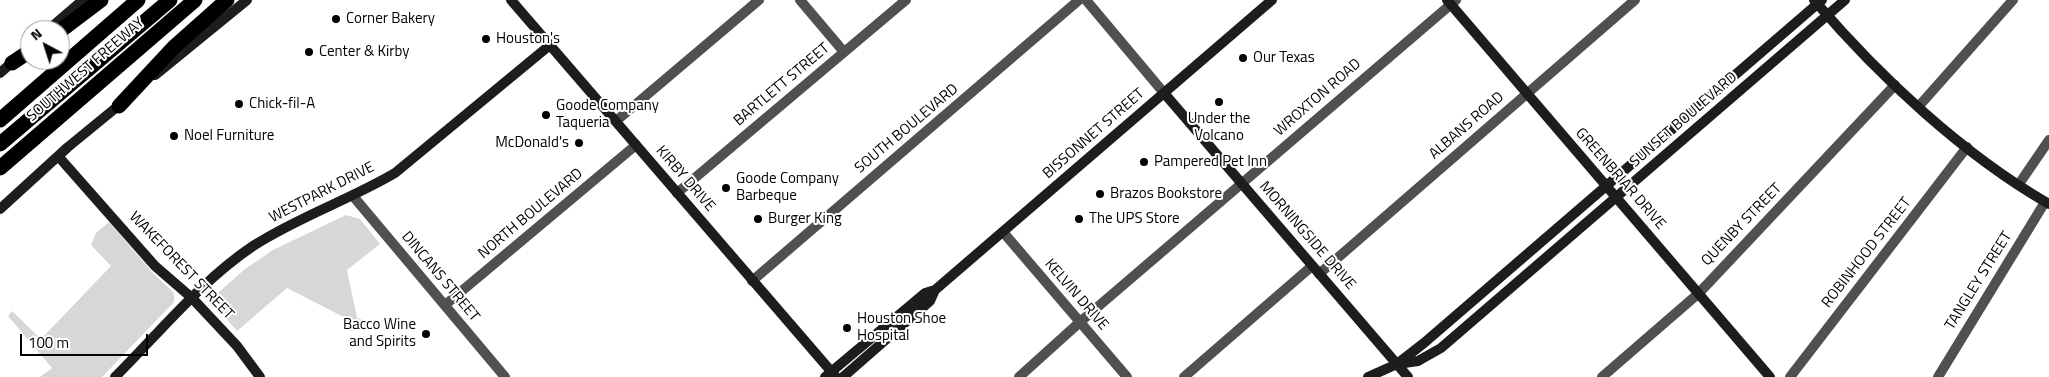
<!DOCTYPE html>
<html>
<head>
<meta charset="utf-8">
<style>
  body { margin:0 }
  #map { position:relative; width:2049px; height:377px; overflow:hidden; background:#fff; font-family:"Titillium Web",sans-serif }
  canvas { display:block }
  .north { position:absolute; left:20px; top:20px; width:50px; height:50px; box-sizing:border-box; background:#fff; border:1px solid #999; border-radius:50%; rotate:320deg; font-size:14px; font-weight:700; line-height:20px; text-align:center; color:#000 }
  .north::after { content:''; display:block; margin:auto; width:18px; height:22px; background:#000; clip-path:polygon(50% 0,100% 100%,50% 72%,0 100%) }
  .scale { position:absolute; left:20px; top:334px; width:128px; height:22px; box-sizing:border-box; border:2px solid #000; border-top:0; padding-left:6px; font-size:15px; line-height:18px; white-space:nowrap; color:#000; -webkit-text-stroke:4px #fff; paint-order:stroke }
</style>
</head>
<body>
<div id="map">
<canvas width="2049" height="377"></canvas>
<div class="north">N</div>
<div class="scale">100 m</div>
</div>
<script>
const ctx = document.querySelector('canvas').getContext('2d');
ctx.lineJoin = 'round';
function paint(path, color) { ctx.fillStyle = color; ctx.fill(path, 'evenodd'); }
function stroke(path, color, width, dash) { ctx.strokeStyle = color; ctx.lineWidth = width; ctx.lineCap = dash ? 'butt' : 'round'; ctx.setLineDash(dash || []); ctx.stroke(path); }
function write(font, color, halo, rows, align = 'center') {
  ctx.font = font + ' "Titillium Web",sans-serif'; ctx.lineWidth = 4; ctx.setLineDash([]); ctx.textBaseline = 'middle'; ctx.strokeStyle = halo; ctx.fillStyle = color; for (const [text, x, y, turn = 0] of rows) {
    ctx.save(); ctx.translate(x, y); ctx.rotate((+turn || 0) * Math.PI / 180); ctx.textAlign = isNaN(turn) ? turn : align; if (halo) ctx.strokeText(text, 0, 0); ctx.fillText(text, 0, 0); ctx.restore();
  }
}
paint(new Path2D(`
  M 346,215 L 360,219 L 380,244 L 347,270 L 357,318 L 366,321 L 365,328 L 287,288 L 237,331 L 210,300 L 245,269 L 273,250 Z
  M 109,222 L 152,272 L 174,293 L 174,302 L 102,377 L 40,377 L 52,368 L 8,316 L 12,311 L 41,339 L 111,266 L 91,245 L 96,233 Z`), '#d7d7d7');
stroke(new Path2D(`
  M 800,0 L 844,52
  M 1086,0 L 1164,93
  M 1919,106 L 2013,0
  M 616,121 L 759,0
  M 2019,184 L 2049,140
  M 677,193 L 906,0
  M 353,196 L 505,377
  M 1003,232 L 1127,377
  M 1319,274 L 1635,0
  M 752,281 L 1079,0
  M 445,305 L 636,145
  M 1019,377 L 1080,322 L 1456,0
  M 1184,377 L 1312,266
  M 1602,377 L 1699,293 L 1895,85
  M 1790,377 L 1967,147
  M 1938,377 L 2045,202`), '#505050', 10);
stroke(new Path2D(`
  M 511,0 L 836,377
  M 1447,0 L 1770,377
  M 1814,0 C 1879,76 1962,154 2049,204
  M 48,30 L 83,0
  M 0,73 L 16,59
  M 155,75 L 247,0
  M 1164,93 L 1408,377
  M 58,156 L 155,266 L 192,298 L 237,346 L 260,377
  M 0,209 L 68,147 L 123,102
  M 1397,364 L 1418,361 L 1441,348 L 1845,0
  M 115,377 C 159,333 201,281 253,246 C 298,217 349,200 395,173 L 550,45
  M 825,377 L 925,293 L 935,290
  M 843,377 L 930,301 L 935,290 L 1272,0
  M 1368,377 L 1397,364 L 1424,343 L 1822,0`), '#1d1d1d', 10);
stroke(new Path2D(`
  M 60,31 L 101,0
  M 12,63 L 30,51
  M 119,106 L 174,47 L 227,0
  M 0,120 L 138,0
  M 0,144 L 170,0
  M 0,168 L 195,0`), '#000', 15);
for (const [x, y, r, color] of [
  [336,19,5,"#000"],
  [486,39,5,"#000"],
  [309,52,5,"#000"],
  [1243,58,5,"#000"],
  [1219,102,5,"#000"],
  [239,104,5,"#000"],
  [546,115,5,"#000"],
  [174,136,5,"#000"],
  [579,143,5,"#000"],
  [1144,162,5,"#000"],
  [726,188,5,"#000"],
  [1100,194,5,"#000"],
  [758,219,5,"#000"],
  [1079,219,5,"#000"],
  [847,328,5,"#000"],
  [426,334,5,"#000"]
]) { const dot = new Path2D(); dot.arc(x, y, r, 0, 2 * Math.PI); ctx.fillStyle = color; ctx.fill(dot); stroke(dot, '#fff', 2); }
write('15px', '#000', '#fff', [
  ["Corner Bakery",346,19],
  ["Houston's",496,39],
  ["Center & Kirby",319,52],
  ["Our Texas",1253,58],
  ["Chick-fil-A",249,104],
  ["Goode Company",556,106],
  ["Taqueria",556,123],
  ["Under the",1219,119,"center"],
  ["Volcano",1219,136,"center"],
  ["Noel Furniture",184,136],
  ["McDonald's",569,143,"right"],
  ["Pampered Pet Inn",1154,162],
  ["Goode Company",736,179],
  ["Barbeque",736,196],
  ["Brazos Bookstore",1110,194],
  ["Burger King",768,219],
  ["The UPS Store",1089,219],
  ["Houston Shoe",857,319],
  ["Hospital",857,336],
  ["Bacco Wine",416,325,"right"],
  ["and Spirits",416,342,"right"]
], 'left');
write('15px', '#000', '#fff', [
  ["SOUTHWEST FREEWAY",86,70,-41],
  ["BARTLETT STREET",782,85,-40],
  ["WROXTON ROAD",1318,98,-41],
  ["SUNSET BOULEVARD",1684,120,-41],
  ["ALBANS ROAD",1467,126,-41],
  ["SOUTH BOULEVARD",907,129,-40],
  ["BISSONNET STREET",1094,134,-41],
  ["KIRBY DRIVE",685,179,49],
  ["GREENBRIAR DRIVE",1620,179,49],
  ["WESTPARK DRIVE",322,193,-27],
  ["NORTH BOULEVARD",531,214,-40],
  ["QUENBY STREET",1742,225,-46],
  ["MORNINGSIDE DRIVE",1307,236,49],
  ["ROBINHOOD STREET",1867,253,-52],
  ["WAKEFOREST STREET",181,266,46],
  ["DINCANS STREET",440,277,50],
  ["TANGLEY STREET",1979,281,-58],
  ["KELVIN DRIVE",1076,295,49]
]);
</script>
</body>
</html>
